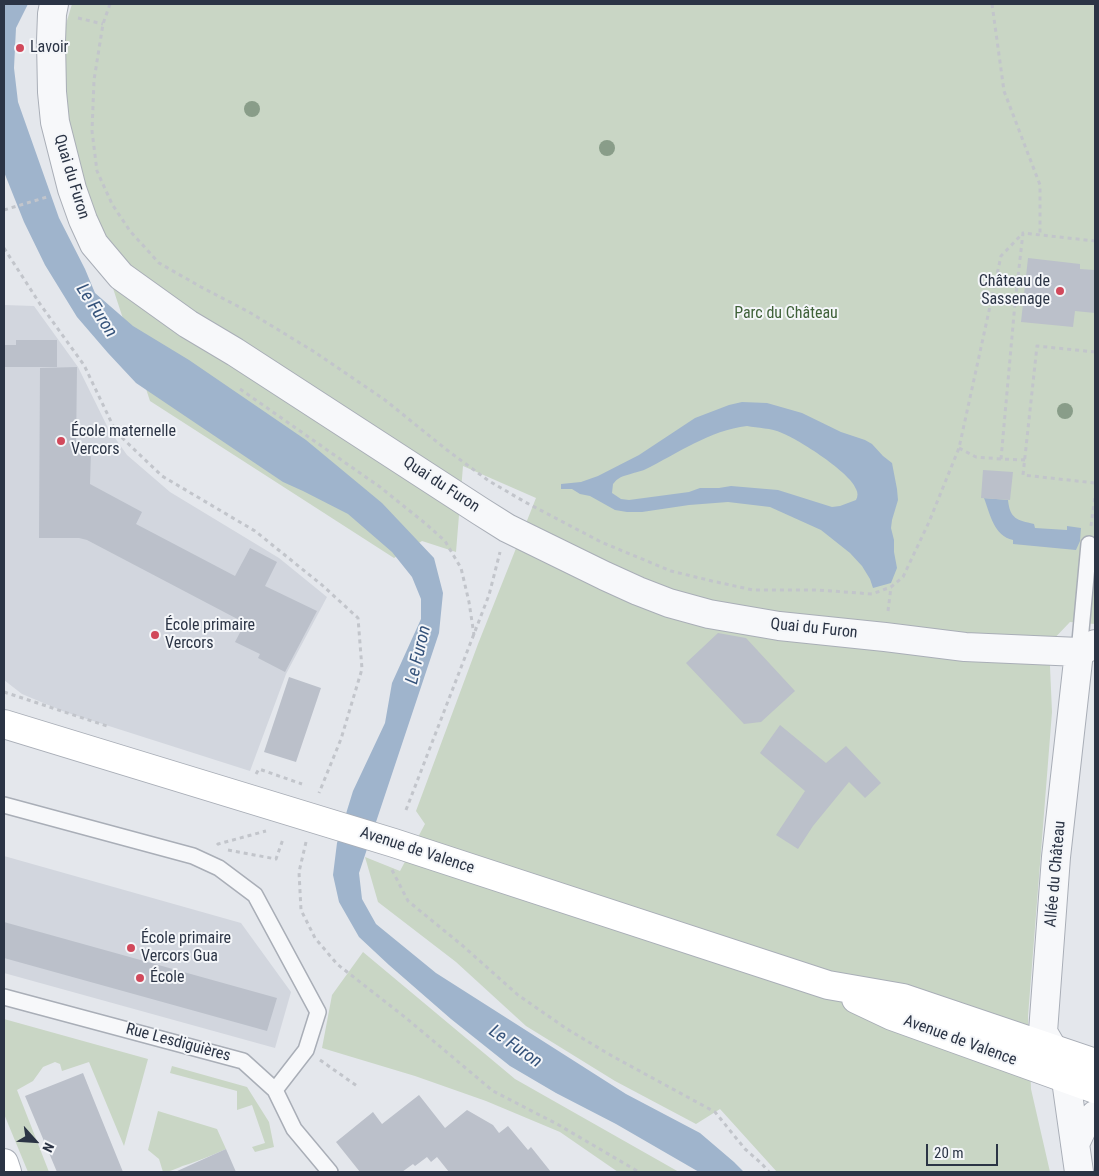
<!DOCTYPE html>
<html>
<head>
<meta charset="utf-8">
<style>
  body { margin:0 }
  #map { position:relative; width:1099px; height:1176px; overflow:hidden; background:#e4e7ec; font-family:"Roboto Condensed",sans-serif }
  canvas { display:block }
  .frame { position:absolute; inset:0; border:5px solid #2b3445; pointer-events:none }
  .north { position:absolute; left:10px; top:1116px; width:50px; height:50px; -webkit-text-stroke:4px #f4f6f9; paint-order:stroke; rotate:116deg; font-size:14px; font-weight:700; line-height:20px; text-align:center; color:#2b3445 }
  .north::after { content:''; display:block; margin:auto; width:18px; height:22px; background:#2b3445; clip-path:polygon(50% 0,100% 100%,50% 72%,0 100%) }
  .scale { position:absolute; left:926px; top:1144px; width:72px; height:22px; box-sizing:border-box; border:2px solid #2b3445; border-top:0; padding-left:6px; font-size:15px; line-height:18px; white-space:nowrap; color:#2b3445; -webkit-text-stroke:4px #f4f6f9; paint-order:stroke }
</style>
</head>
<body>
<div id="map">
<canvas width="1099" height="1176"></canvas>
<div class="frame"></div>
<div class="north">N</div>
<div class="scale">20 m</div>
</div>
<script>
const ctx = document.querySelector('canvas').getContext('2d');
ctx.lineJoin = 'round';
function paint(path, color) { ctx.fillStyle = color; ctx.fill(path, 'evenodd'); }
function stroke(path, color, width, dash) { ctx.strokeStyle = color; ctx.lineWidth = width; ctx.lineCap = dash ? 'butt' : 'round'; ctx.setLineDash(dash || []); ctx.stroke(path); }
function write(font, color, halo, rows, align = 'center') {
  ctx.font = font + ' "Roboto Condensed",sans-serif'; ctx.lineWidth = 4; ctx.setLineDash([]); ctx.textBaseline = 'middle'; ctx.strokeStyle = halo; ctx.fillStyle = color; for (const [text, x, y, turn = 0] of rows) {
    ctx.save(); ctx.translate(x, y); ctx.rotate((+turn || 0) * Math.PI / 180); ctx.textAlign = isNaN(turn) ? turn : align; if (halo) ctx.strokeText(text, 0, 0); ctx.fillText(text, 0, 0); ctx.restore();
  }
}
paint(new Path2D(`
  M 4,305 L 34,306 L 78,367 L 108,428 L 127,455 L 170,492 L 279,558 L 327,597 L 286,674 L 250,771 L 65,712 L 22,694 L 4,680 Z
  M 4,856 L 241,923 L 291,992 L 275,1048 L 4,973 Z`), '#d2d6de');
paint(new Path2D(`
  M 72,4 L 1095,4 L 1095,624 L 1070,622 L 1049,644 L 1052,712 L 1028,1016 L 1031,1089 L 1050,1172 L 777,1172 L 720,1109 L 696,1124 L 615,1081 L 526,1026 L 456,962 L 378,902 L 365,857 L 400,871 L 425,824 L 416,811 L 478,644 L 536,498 L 463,466 L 456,552 L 422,541 L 394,558 L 150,401 L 88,212 L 66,106 L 63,34 Z
  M 363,952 L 515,1079 L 679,1172 L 618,1172 L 560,1132 L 486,1101 L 415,1076 L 322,1048 L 332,995 Z
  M 4,1019 L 148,1059 L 124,1146 L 89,1062 L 62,1071 L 60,1064 L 55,1062 L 43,1067 L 33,1081 L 17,1090 L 49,1172 L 28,1172 L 4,1114 Z
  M 172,1066 L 247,1087 L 269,1122 L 274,1147 L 255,1152 L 252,1147 L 265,1143 L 252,1105 L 237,1110 L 237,1091 L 170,1073 Z
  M 158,1111 L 217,1129 L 226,1149 C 213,1155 202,1159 189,1164 C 180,1166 172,1172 163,1172 L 159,1159 L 148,1150 Z`), '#c9d6c5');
paint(new Path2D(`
  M 4,4 L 28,4 L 16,28 L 14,68 L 18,102 L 59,218 L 85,269 L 95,293 L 133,326 L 189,360 L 306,440 L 382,503 L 434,558 L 443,593 L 439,633 L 359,873 L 362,899 L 376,924 L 436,973 L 626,1094 L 700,1133 L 734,1162 L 744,1172 L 699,1172 L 616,1124 L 556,1093 L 510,1066 L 451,1019 L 389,965 L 359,937 L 339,902 L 333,875 L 337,843 L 353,791 L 385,723 L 392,683 L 421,619 L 421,599 L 412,577 L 392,552 L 348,514 L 303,491 L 283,482 L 136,383 L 108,353 L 77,317 L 45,265 L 24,222 L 4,172 Z
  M 742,402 L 767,403 L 802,413 L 841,432 L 865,440 L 872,444 L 883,456 L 892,463 L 897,489 L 898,500 L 892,520 L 891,528 L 894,540 L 894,552 L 897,568 L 891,583 L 873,588 L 870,579 L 862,566 L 850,553 L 821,530 L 770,507 L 728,502 L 689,505 L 642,512 L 627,512 L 615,510 L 590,496 L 580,494 L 572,489 L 561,489 L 561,484 L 581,482 L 598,476 L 639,455 L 695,418 L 729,405 ZM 747,426 C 758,428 771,428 782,433 C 798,439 851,473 856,489 C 858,493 858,496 856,500 L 840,506 L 832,507 L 778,490 L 731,486 L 719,488 L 700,488 L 689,492 L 629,500 L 621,499 L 612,493 L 613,484 C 614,483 616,480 618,479 C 623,475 636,473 644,470 C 677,454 710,430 747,426 Z
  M 984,498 L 1008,500 C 1010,519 1017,520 1034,524 L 1035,528 L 1067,530 L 1067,526 L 1081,528 L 1080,541 L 1076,550 L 1013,544 L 1013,540 C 994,536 990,514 984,498 Z`), '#9fb4cc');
paint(new Path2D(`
  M 1028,258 L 1080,264 L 1080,269 L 1095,270 L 1095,313 L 1075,311 L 1073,327 L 1021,322 Z
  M 16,340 L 57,340 L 57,367 L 4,367 L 4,345 L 16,345 Z
  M 77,367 L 76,451 L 91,451 L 90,484 L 142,512 L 136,524 L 235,576 L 250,548 L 277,562 L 265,586 L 317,611 L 285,672 L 258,658 L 260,654 L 235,642 L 245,623 L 87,540 L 79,538 L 39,538 L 40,368 Z
  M 983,470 L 1013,472 L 1010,500 L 981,498 Z
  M 718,633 L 746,638 L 795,691 L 761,722 L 744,724 L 686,663 Z
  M 289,677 L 321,688 L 296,762 L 264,752 Z
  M 780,725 L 826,763 L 846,746 L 881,783 L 865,798 L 849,782 L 813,826 L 798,849 L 776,835 L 805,791 L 760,753 Z
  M 4,922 L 277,998 L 267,1031 L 4,958 Z
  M 83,1073 L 93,1098 L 123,1172 L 57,1172 L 25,1096 Z
  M 419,1095 L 445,1128 L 467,1110 L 493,1125 L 499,1133 L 508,1126 L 528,1150 L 531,1147 L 551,1172 L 449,1172 L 437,1157 L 431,1162 L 427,1157 L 415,1166 L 413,1164 L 402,1172 L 360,1172 L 336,1142 L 373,1112 L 382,1124 Z
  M 226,1149 L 236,1172 L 175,1172 Z`), '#bbc0ca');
const lane = new Path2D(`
  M 1079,652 L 1089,544
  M 4,805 L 193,856 L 219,868 L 255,895 L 318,1012 L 306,1050 L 275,1090
  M 4,997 L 243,1061 L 275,1090 L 294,1129 L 330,1172`);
const street = new Path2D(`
  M 54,4 L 52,14 L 51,41 L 52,92 L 55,122 L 72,189 L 83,220 L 94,244 L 121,276 L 188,324 L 235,352 L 480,511 L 507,528 L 605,576 L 638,591 L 669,603 L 709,614 L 779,626 L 885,637 L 965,647 L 1079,652 L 1095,644
  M 1075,1144 L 1082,1129 L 1095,1115
  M 1079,1172 L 1066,1080 L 1053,1049 L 1043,1032 L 1056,857 L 1079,652`);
const secondary = new Path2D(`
  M 4,724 L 394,843 L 828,985 L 903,998 L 1095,1063
  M 856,999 L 892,1016 L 1095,1089
  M 4,1163 L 7,1172`);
stroke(lane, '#a9aeb7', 18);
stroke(street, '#a9aeb7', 30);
stroke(secondary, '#a9aeb7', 30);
stroke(new Path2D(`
  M 110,4 L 103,24 L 94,80 L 92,131 L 97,171 L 112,204 L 130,231 L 159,263 L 201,287 L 249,312 L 313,351 L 385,400 L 447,450 L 489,481 L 525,502 L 601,542 L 671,571 L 712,581 L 753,590 L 818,590 L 872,594 L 891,587 L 903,577 L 929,522 L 959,448 L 1001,256 L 1023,233
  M 992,4 L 1004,91 L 1040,185 L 1040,235
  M 78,18 L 103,24
  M 4,210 L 47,197
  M 4,248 L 40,304 L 84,365 L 116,432 L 162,476 L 255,531 L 322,585 L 358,618 L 362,669 L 341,739 L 319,793
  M 991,301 L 1015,303
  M 1095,352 L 1037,346 L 1023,475 L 1095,483
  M 240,389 L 380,487 L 426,524 L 445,541 L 461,568 L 469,602 L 474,635
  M 959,448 L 976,457 L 1001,459
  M 1025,460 L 1001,459 L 1015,303 L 1023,233 L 1095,241
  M 1091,526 L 1095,496
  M 888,611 L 891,587
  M 4,692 L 107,726
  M 256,774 L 259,769 L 302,784
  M 406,810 L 489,595 L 500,552
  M 306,842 L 299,872 L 301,910 L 315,938 L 337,964 L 406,1018 L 493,1091 L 557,1124 L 639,1172
  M 217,845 L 218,844 L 266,831
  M 228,850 L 276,859 L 283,839
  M 392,870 L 408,901 L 463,946 L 518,995 L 567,1029 L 612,1056 L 715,1112 L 745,1149 L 761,1163 L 769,1172
  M 320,1060 L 357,1086`), '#c2c5cb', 3, [4, 4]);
stroke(lane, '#f7f8fa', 15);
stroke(street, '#f7f8fa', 28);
stroke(secondary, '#fff', 28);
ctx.fillStyle = '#899d89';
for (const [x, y] of [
  [252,109],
  [607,148],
  [1065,411]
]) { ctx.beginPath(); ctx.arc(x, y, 8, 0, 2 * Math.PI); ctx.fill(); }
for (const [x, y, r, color] of [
  [20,48,5,"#d1495b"],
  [1060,291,5,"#d1495b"],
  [61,441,5,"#d1495b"],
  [155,635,5,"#d1495b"],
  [131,948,5,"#d1495b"],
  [140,978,5,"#d1495b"]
]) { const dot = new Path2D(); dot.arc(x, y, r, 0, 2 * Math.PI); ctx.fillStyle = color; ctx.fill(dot); stroke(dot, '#f4f6f9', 2); }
write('16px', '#2b3445', '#f4f6f9', [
  ["Lavoir",30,48],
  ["Château de",1050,282,"right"],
  ["Sassenage",1050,300,"right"],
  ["École maternelle",71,432],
  ["Vercors",71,450],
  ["École primaire",165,626],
  ["Vercors",165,644],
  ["École primaire",141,939],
  ["Vercors Gua",141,957],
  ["École",150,978]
], 'left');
write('16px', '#2b3445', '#f4f6f9', [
  ["Quai du Furon",71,177,73],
  ["Quai du Furon",441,485,33],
  ["Quai du Furon",814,629,6],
  ["Avenue de Valence",417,851,18],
  ["Allée du Château",1056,874,-85],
  ["Avenue de Valence",960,1041,20],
  ["Rue Lesdiguières",178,1043,15]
]);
write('16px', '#3f6138', '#f4f6f9', [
  ["Parc du Château",786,314]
]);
write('italic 18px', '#34527a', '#f4f6f9', [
  ["Le Furon",96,311,57],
  ["Le Furon",419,655,-77],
  ["Le Furon",515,1047,35]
]);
</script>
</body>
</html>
